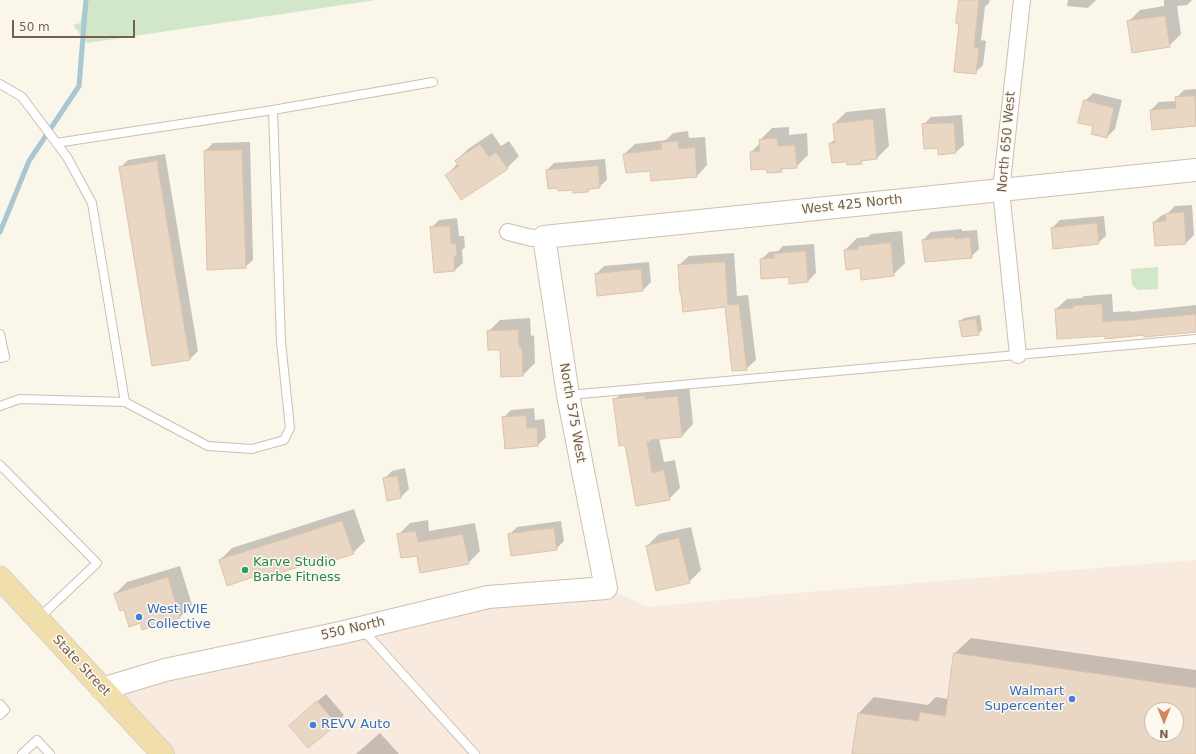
<!DOCTYPE html>
<html>
<head>
<meta charset="utf-8">
<style>
  body { margin:0 }
  #map { position:relative; width:1196px; height:754px; overflow:hidden; background:#faf6ea; font-family:"DejaVu Sans",sans-serif }
  canvas { display:block }
  .north { position:absolute; left:1144px; top:702px; width:40px; height:40px; box-sizing:border-box; background:#fdf9f0; border:1px solid #c5bcb0; border-radius:50%; rotate:180deg; font-size:11px; font-weight:700; line-height:16px; text-align:center; color:#726050 }
  .north::after { content:''; display:block; margin:auto; width:14px; height:18px; background:#d5865e; clip-path:polygon(50% 0,100% 100%,50% 72%,0 100%) }
  .scale { position:absolute; left:12px; top:20px; width:123px; height:18px; box-sizing:border-box; border:2px solid #726050; border-top:0; padding-left:5px; font-size:12px; line-height:14px; white-space:nowrap; color:#726050; -webkit-text-stroke:3px #fdf9f0; paint-order:stroke }
</style>
</head>
<body>
<div id="map">
<canvas width="1196" height="754"></canvas>
<div class="north">N</div>
<div class="scale">50 m</div>
</div>
<script>
const ctx = document.querySelector('canvas').getContext('2d');
ctx.lineJoin = 'round';
function paint(path, color) { ctx.fillStyle = color; ctx.fill(path, 'evenodd'); }
function stroke(path, color, width, dash) { ctx.strokeStyle = color; ctx.lineWidth = width; ctx.lineCap = dash ? 'butt' : 'round'; ctx.setLineDash(dash || []); ctx.stroke(path); }
function write(font, color, halo, rows, align = 'center') {
  ctx.font = font + ' "DejaVu Sans",sans-serif'; ctx.lineWidth = 3; ctx.setLineDash([]); ctx.textBaseline = 'middle'; ctx.strokeStyle = halo; ctx.fillStyle = color; for (const [text, x, y, turn = 0] of rows) {
    ctx.save(); ctx.translate(x, y); ctx.rotate((+turn || 0) * Math.PI / 180); ctx.textAlign = isNaN(turn) ? turn : align; if (halo) ctx.strokeText(text, 0, 0); ctx.fillText(text, 0, 0); ctx.restore();
  }
}
paint(new Path2D(`
  M 1196,560 L 1196,754 L 161,754 L 102,689 L 340,633 L 606,588 L 648,607 L 786,594 ZM 1152,710 L 1176,710 L 1176,734 L 1152,734 Z`), '#f9eadf');
paint(new Path2D(`
  M 84,0 L 376,0 L 87,43 L 73,25 L 80,23 Z
  M 1158,267 L 1158,289 L 1138,290 L 1132,285 L 1131,269 Z`), '#d2e6ca');
paint(new Path2D(`
  M 960,0 L 990,0 L 989,3 L 985,7 L 981,40 L 986,41 L 983,65 L 975,73 L 960,23 Z
  M 1068,0 L 1096,0 L 1088,8 L 1067,6 Z
  M 1164,0 L 1192,0 L 1187,5 L 1177,6 L 1181,34 L 1169,46 L 1128,22 L 1140,10 L 1164,6 Z
  M 1196,89 L 1196,125 L 1153,129 L 1151,110 L 1159,102 L 1177,101 L 1176,98 L 1184,90 Z
  M 1093,93 L 1122,100 L 1115,129 L 1107,137 L 1094,126 L 1085,101 Z
  M 885,108 L 889,146 L 877,158 L 864,159 L 861,163 L 847,161 L 830,144 L 835,139 L 834,124 L 846,112 Z
  M 962,115 L 964,145 L 956,152 L 939,147 L 923,125 L 931,117 Z
  M 789,127 L 789,135 L 807,133 L 808,155 L 796,167 L 784,168 L 781,171 L 767,168 L 752,169 L 751,152 L 760,143 L 760,140 L 772,128 Z
  M 688,131 L 689,138 L 705,137 L 707,165 L 697,176 L 651,169 L 624,154 L 635,144 L 666,140 L 673,133 Z
  M 492,133 L 501,146 L 509,141 L 519,156 L 507,168 L 446,176 L 458,163 L 456,161 L 468,149 Z
  M 250,142 L 253,260 L 245,267 L 205,151 L 213,143 Z
  M 165,154 L 198,351 L 190,359 L 120,168 L 128,160 Z
  M 605,159 L 607,180 L 599,187 L 591,188 L 588,191 L 574,189 L 547,170 L 554,163 Z
  M 1192,205 L 1194,235 L 1186,243 L 1154,222 L 1162,215 L 1167,214 L 1175,206 Z
  M 1104,216 L 1106,236 L 1098,243 L 1054,248 L 1052,228 L 1060,220 Z
  M 457,218 L 459,236 L 464,236 L 465,247 L 462,250 L 463,263 L 455,270 L 431,228 L 439,220 Z
  M 962,229 L 962,231 L 977,230 L 979,249 L 971,257 L 923,240 L 931,232 Z
  M 902,231 L 905,263 L 893,275 L 845,250 L 857,238 L 868,237 L 871,234 Z
  M 814,244 L 816,273 L 808,281 L 790,283 L 790,276 L 761,260 L 769,252 L 778,251 L 783,246 Z
  M 734,253 L 737,296 L 748,295 L 756,360 L 746,369 L 726,306 L 679,265 L 689,256 Z
  M 649,262 L 651,282 L 643,290 L 596,274 L 604,266 Z
  M 1112,294 L 1113,312 L 1131,311 L 1131,312 L 1196,305 L 1196,331 L 1106,335 L 1056,309 L 1067,299 L 1082,298 L 1084,296 Z
  M 980,315 L 982,330 L 978,334 L 960,321 L 964,318 Z
  M 530,318 L 531,336 L 534,335 L 535,363 L 523,375 L 488,332 L 500,320 Z
  M 689,385 L 693,424 L 682,436 L 659,438 L 664,462 L 675,460 L 680,488 L 669,499 L 626,444 L 614,400 L 626,389 Z
  M 534,408 L 535,420 L 544,419 L 546,437 L 538,445 L 503,418 L 511,410 Z
  M 405,468 L 409,489 L 401,497 L 387,499 L 384,479 L 392,471 Z
  M 354,509 L 365,541 L 353,553 L 318,559 L 265,572 L 220,560 L 232,548 Z
  M 428,520 L 429,531 L 475,523 L 480,551 L 468,563 L 417,554 L 398,535 L 410,523 Z
  M 561,521 L 564,541 L 556,549 L 509,535 L 517,527 Z
  M 691,527 L 701,570 L 689,582 L 647,546 L 659,534 Z
  M 180,566 L 192,605 L 180,617 L 143,628 L 141,622 L 125,609 L 115,594 L 127,582 Z
  M 971,638 L 1196,670 L 1196,754 L 853,754 L 859,713 L 874,697 L 928,705 L 936,697 L 948,699 L 955,653 ZM 1152,710 L 1176,710 L 1176,734 L 1152,734 Z
  M 326,694 L 344,715 L 336,723 L 298,718 Z
  M 380,733 L 399,754 L 356,754 Z`), '#0003');
stroke(new Path2D(`
  M 0,232 L 29,161 L 79,86 L 86,0`), '#a8c7d2', 5);
const building = new Path2D(`
  M 959,0 L 979,0 L 974,48 L 979,48 L 976,74 L 954,72 L 959,24 L 956,23 Z
  M 1165,16 L 1170,47 L 1132,53 L 1127,21 Z
  M 1195,96 L 1196,126 L 1152,130 L 1150,110 L 1176,108 L 1175,97 Z
  M 1084,100 L 1114,108 L 1107,138 L 1091,134 L 1093,126 L 1078,123 Z
  M 873,119 L 877,159 L 861,161 L 862,164 L 847,165 L 846,162 L 832,163 L 829,143 L 835,143 L 833,124 Z
  M 954,123 L 956,153 L 938,155 L 938,148 L 924,149 L 922,124 Z
  M 777,138 L 778,146 L 795,145 L 797,168 L 781,169 L 782,172 L 767,173 L 766,169 L 751,170 L 750,152 L 760,151 L 759,140 Z
  M 678,141 L 679,149 L 695,147 L 697,177 L 651,181 L 650,171 L 626,173 L 623,154 L 662,149 L 661,143 Z
  M 480,144 L 489,157 L 496,152 L 508,169 L 461,200 L 445,175 L 459,166 L 455,161 Z
  M 242,150 L 246,268 L 207,270 L 204,151 Z
  M 157,161 L 190,360 L 152,366 L 119,167 Z
  M 598,166 L 600,188 L 588,189 L 588,192 L 573,193 L 573,190 L 558,191 L 558,188 L 548,189 L 546,170 Z
  M 1184,212 L 1186,244 L 1155,246 L 1153,222 L 1166,221 L 1166,214 Z
  M 1097,223 L 1099,244 L 1053,249 L 1051,228 Z
  M 450,226 L 451,244 L 456,243 L 457,256 L 454,256 L 455,271 L 434,273 L 430,227 Z
  M 955,237 L 955,239 L 970,237 L 972,258 L 925,262 L 922,240 Z
  M 891,243 L 894,276 L 861,280 L 860,268 L 846,270 L 844,250 L 858,249 L 858,246 Z
  M 806,251 L 808,282 L 789,284 L 789,277 L 761,279 L 760,259 L 774,258 L 774,254 Z
  M 725,262 L 728,305 L 739,304 L 747,370 L 732,371 L 725,307 L 683,312 L 681,294 L 680,294 L 678,265 Z
  M 641,269 L 643,291 L 597,296 L 595,274 Z
  M 1102,304 L 1103,322 L 1121,320 L 1121,321 L 1196,314 L 1196,332 L 1144,337 L 1144,335 L 1105,339 L 1105,336 L 1057,339 L 1055,309 L 1073,308 L 1073,306 Z
  M 976,319 L 979,335 L 962,337 L 959,321 Z
  M 518,330 L 519,347 L 522,347 L 523,376 L 501,377 L 500,350 L 488,350 L 487,331 Z
  M 645,396 L 645,399 L 678,396 L 682,437 L 650,440 L 650,442 L 647,442 L 652,473 L 664,470 L 670,500 L 636,506 L 625,445 L 619,446 L 613,399 Z
  M 526,416 L 527,428 L 537,427 L 538,446 L 505,449 L 502,417 Z
  M 398,476 L 401,498 L 387,501 L 383,478 Z
  M 342,521 L 354,554 L 319,565 L 318,561 L 266,577 L 265,573 L 227,586 L 219,560 Z
  M 554,528 L 557,550 L 511,556 L 508,534 Z
  M 416,531 L 418,542 L 463,534 L 469,564 L 420,573 L 417,556 L 401,558 L 397,534 Z
  M 679,538 L 690,583 L 656,591 L 646,546 Z
  M 168,577 L 180,618 L 142,630 L 140,623 L 129,627 L 124,610 L 120,611 L 114,594 Z
  M 954,653 L 1196,688 L 1196,754 L 852,754 L 858,713 L 918,721 L 920,712 L 945,716 ZM 1152,710 L 1176,710 L 1176,734 L 1152,734 Z
  M 317,701 L 337,724 L 308,748 L 289,726 Z`);
paint(building, '#ead7c3');
stroke(building, '#ddc2a7', 1);
const lane = new Path2D(`
  M 0,84 L 22,97 L 67,157 L 92,203 L 125,402 L 20,399 L 0,406
  M 273,110 L 433,82
  M 56,143 L 273,110 L 281,342 L 290,428 L 284,440 L 252,449 L 208,446 L 125,402
  M 0,334 L 5,357 L 0,358
  M 569,395 L 1196,339
  M 0,465 L 97,563 L 38,619
  M 363,630 L 475,754
  M 0,704 L 5,710 L 0,715
  M 22,754 L 37,740 L 50,754`);
const street = new Path2D(`
  M 508,232 L 532,238 L 544,237
  M 1018,355 L 1001,190 L 1022,0`);
const secondary = new Path2D(`
  M 102,689 L 165,670 L 340,633 L 488,597 L 606,588 L 568,395 L 544,237 L 1196,170`);
const primary = new Path2D(`
  M 0,578 L 163,754`);
stroke(lane, '#cbbfb1', 10);
stroke(street, '#cbbfb1', 18);
stroke(secondary, '#cdc0af', 24);
stroke(primary, '#d8d2ce', 24);
stroke(lane, '#fff', 8);
stroke(street, '#fff', 16);
stroke(secondary, '#fff', 22);
stroke(primary, '#f0deab', 22);
for (const [x, y, r, color] of [
  [245,570,4,"#2e9e5b"],
  [139,617,4,"#3f7fe0"],
  [1072,699,4,"#3f7fe0"],
  [313,725,4,"#3f7fe0"]
]) { const dot = new Path2D(); dot.arc(x, y, r, 0, 2 * Math.PI); ctx.fillStyle = color; ctx.fill(dot); stroke(dot, '#fdf9f0', 1.5); }
write('13px', '#726050', '#fdf9f0', [
  ["North 650 West",1007,142,-85],
  ["West 425 North",852,205,-6],
  ["North 575 West",572,413,80],
  ["550 North",353,629,-13],
  ["State Street",81,666,47]
]);
write('13px', '#27864d', '#fdf9f0', [
  ["Karve Studio",253,563],
  ["Barbe Fitness",253,578]
], 'left');
write('13px', '#366cbe', '#fdf9f0', [
  ["West IVIE",147,610],
  ["Collective",147,625],
  ["Walmart",1064,692,"right"],
  ["Supercenter",1064,707,"right"],
  ["REVV Auto",321,725]
], 'left');
</script>
</body>
</html>
